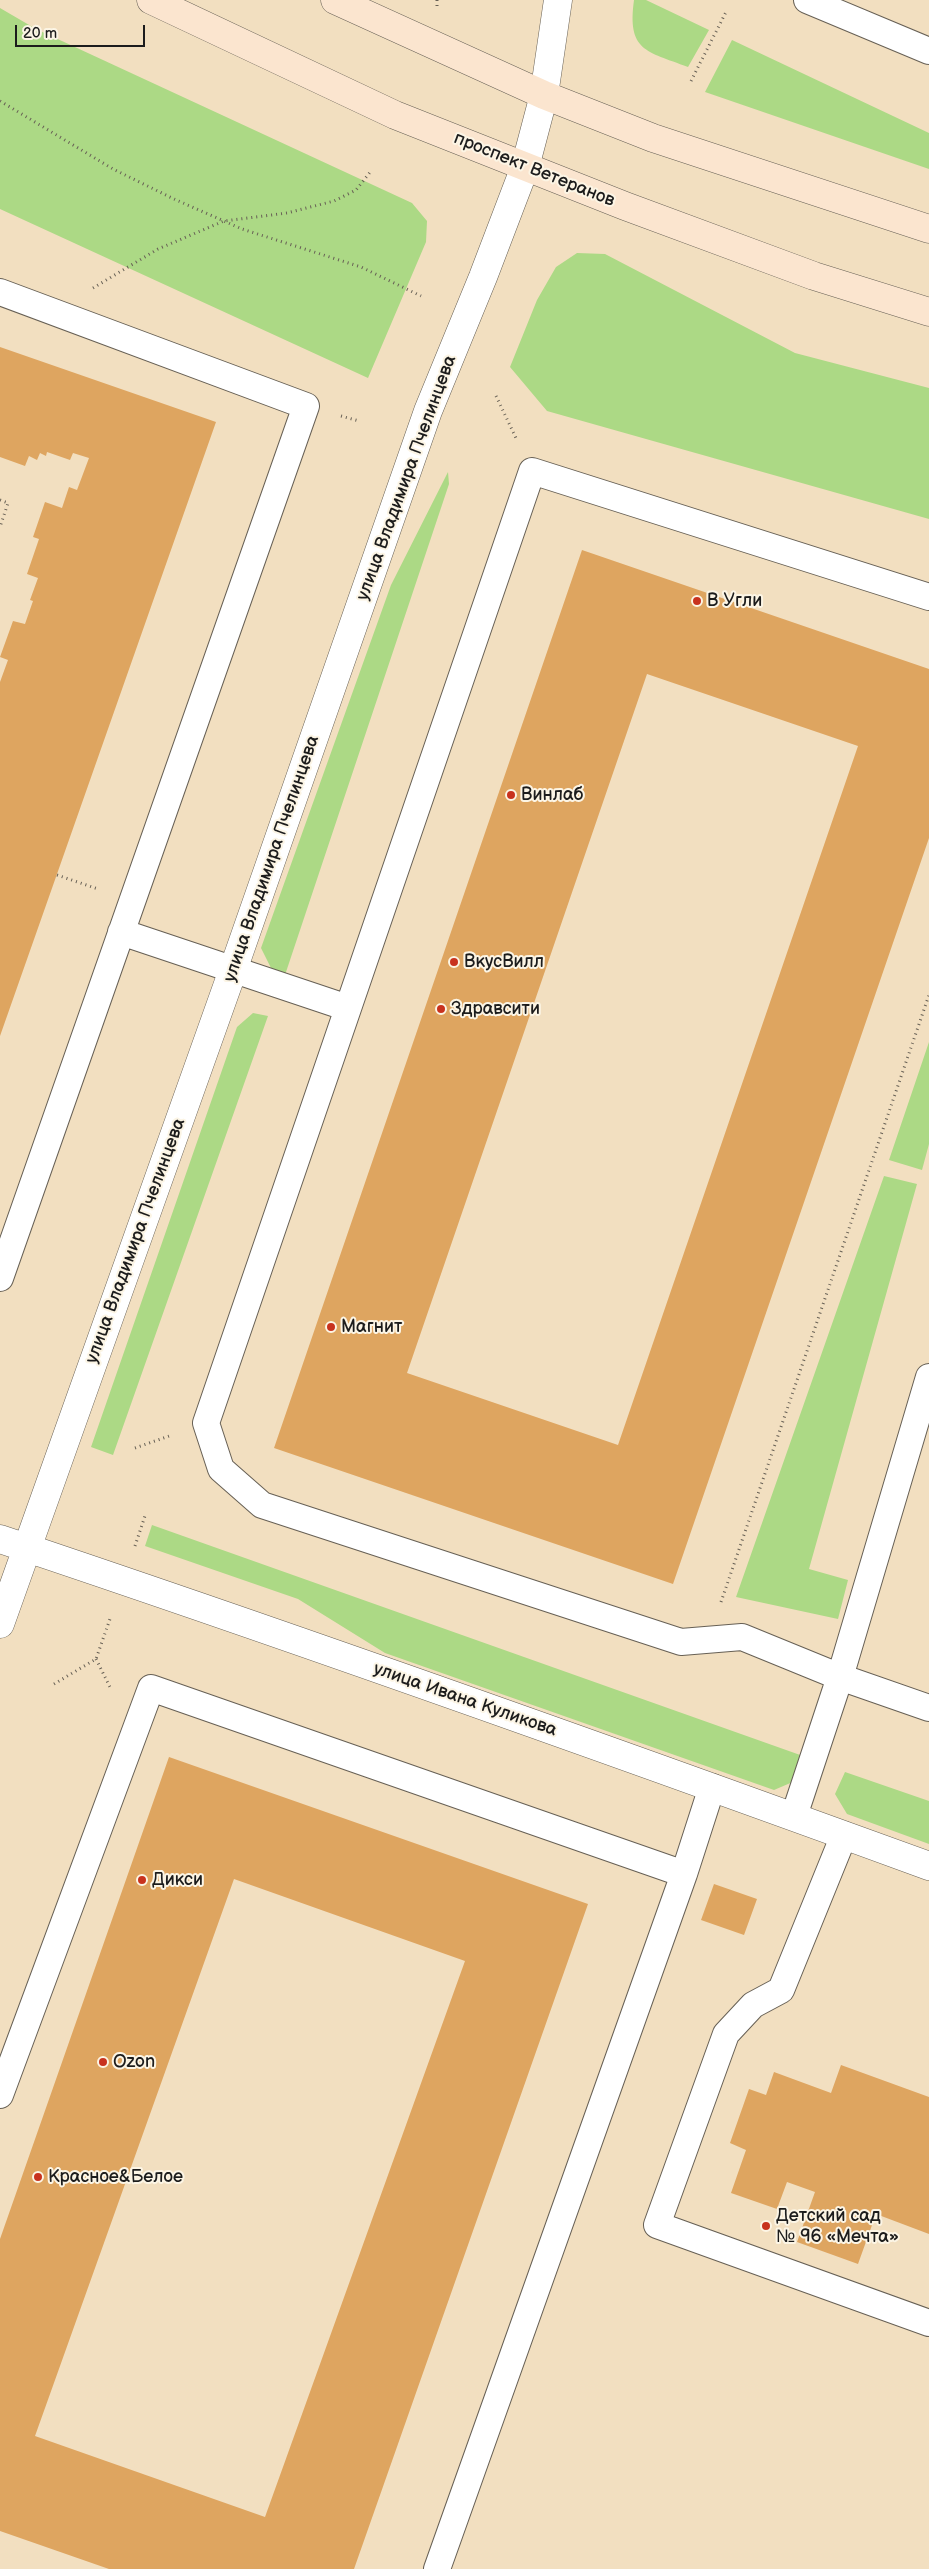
<!DOCTYPE html>
<html>
<head>
<meta charset="utf-8">
<style>
  body { margin:0 }
  #map { position:relative; width:929px; height:2569px; overflow:hidden; background:#f2dfc0; font-family:"Balsamiq Sans",sans-serif }
  canvas { display:block }
  .scale { position:absolute; left:15px; top:25px; width:130px; height:22px; box-sizing:border-box; border:2px solid #1c1c1c; border-top:0; padding-left:6px; font-size:15px; line-height:18px; white-space:nowrap; color:#1c1c1c; -webkit-text-stroke:4px #fcf5e5; paint-order:stroke }
</style>
</head>
<body>
<div id="map">
<canvas width="929" height="2569"></canvas>
<div class="scale">20 m</div>
</div>
<script>
const ctx = document.querySelector('canvas').getContext('2d');
ctx.lineJoin = 'round';
function paint(path, color) { ctx.fillStyle = color; ctx.fill(path, 'evenodd'); }
function stroke(path, color, width, dash) { ctx.strokeStyle = color; ctx.lineWidth = width; ctx.lineCap = dash ? 'butt' : 'round'; ctx.setLineDash(dash || []); ctx.stroke(path); }
function write(font, color, halo, rows, align = 'center') {
  ctx.font = font + ' "Balsamiq Sans",sans-serif'; ctx.lineWidth = 4; ctx.setLineDash([]); ctx.textBaseline = 'middle'; ctx.strokeStyle = halo; ctx.fillStyle = color; for (const [text, x, y, turn = 0] of rows) {
    ctx.save(); ctx.translate(x, y); ctx.rotate((+turn || 0) * Math.PI / 180); ctx.textAlign = isNaN(turn) ? turn : align; if (halo) ctx.strokeText(text, 0, 0); ctx.fillText(text, 0, 0); ctx.restore();
  }
}
paint(new Path2D(`
  M 634,0 L 646,0 L 709,30 L 688,67 C 646,51 627,51 634,0 Z
  M 0,8 L 36,29 L 412,203 L 427,221 L 426,242 L 368,378 L 0,209 Z
  M 732,40 L 929,133 L 929,169 L 705,92 Z
  M 577,253 L 605,254 L 795,353 L 929,388 L 929,519 L 547,411 L 510,367 L 537,300 L 556,267 Z
  M 448,472 L 449,484 L 285,975 L 271,968 L 261,948 L 391,585 Z
  M 253,1013 L 268,1016 L 113,1455 L 91,1447 L 237,1027 Z
  M 929,1042 L 929,1144 L 922,1170 L 889,1160 Z
  M 884,1176 L 917,1184 L 809,1569 L 848,1580 L 838,1619 L 736,1597 Z
  M 152,1525 L 803,1756 L 795,1781 L 774,1790 L 385,1653 L 298,1599 L 145,1546 Z
  M 845,1772 L 929,1801 L 929,1844 L 847,1814 L 835,1794 Z`), '#acd985');
paint(new Path2D(`
  M 0,347 L 216,422 L 0,1036 L 0,682 L 8,660 L 0,657 L 13,621 L 25,624 L 33,601 L 30,600 L 38,578 L 27,574 L 39,539 L 33,537 L 45,502 L 62,508 L 69,487 L 77,490 L 89,458 L 73,453 L 70,460 L 47,452 L 46,456 L 40,453 L 37,460 L 29,456 L 25,466 L 0,457 Z
  M 582,550 L 929,669 L 929,838 L 673,1584 L 274,1448 ZM 647,674 L 858,746 L 618,1445 L 407,1373 Z
  M 169,1757 L 588,1904 L 354,2569 L 109,2569 L 0,2531 L 0,2239 ZM 234,1879 L 465,1961 L 265,2517 L 35,2436 Z
  M 714,1884 L 757,1899 L 744,1935 L 701,1920 Z
  M 841,2065 L 929,2097 L 929,2234 L 876,2214 L 858,2264 L 797,2242 L 815,2192 L 787,2182 L 777,2209 L 731,2193 L 746,2150 L 730,2143 L 749,2089 L 766,2095 L 774,2072 L 831,2093 Z`), '#dea560');
const lane = new Path2D(`
  M 807,0 L 929,51
  M 0,292 L 306,406 L 0,1278
  M 929,597 L 532,471 L 206,1423 L 221,1469 L 262,1505 L 681,1642 L 742,1637 L 840,1677 L 929,1708
  M 121,932 L 348,1008
  M 794,1816 L 840,1677 L 929,1377
  M 844,1835 L 781,1990 L 753,2005 L 726,2034 L 657,2225 L 929,2323
  M 0,2095 L 151,1688 L 684,1874
  M 437,2569 L 684,1874 L 712,1787`);
const street = new Path2D(`
  M 0,1539 C 311,1643 621,1754 929,1866
  M 0,1624 L 233,970 L 428,411 L 483,277 L 525,167 L 544,95 L 558,0`);
const secondary = new Path2D(`
  M 151,0 L 395,115 L 625,206 L 814,276 L 929,312
  M 335,0 L 544,95 L 653,138 L 929,229`);
stroke(lane, '#676055', 28);
stroke(street, '#676055', 29);
stroke(secondary, '#676055', 29);
stroke(new Path2D(`
  M 437,0 L 437,7
  M 691,81 L 726,12
  M 0,101 L 113,169 L 174,199 L 242,229 L 361,267 L 421,296
  M 93,288 L 158,249 L 224,221 L 287,213 L 334,201 L 356,190 L 371,171
  M 496,396 L 516,438
  M 341,416 L 359,421
  M 0,500 L 8,503 L 0,527
  M 57,875 L 98,889
  M 135,1448 L 172,1435
  M 135,1546 L 145,1516
  M 721,1602 L 929,995
  M 96,1659 L 111,1689
  M 54,1684 L 96,1659 L 111,1616`), '#676055', 3, [1, 4]);
stroke(lane, '#fff', 26);
stroke(street, '#fff', 28);
stroke(secondary, '#fbe5cf', 28);
for (const [x, y, r, color] of [
  [697,601,5,"#c8321e"],
  [511,795,5,"#c8321e"],
  [454,962,5,"#c8321e"],
  [441,1009,5,"#c8321e"],
  [331,1327,5,"#c8321e"],
  [142,1880,5,"#c8321e"],
  [103,2062,5,"#c8321e"],
  [38,2177,5,"#c8321e"],
  [766,2226,5,"#c8321e"]
]) { const dot = new Path2D(); dot.arc(x, y, r, 0, 2 * Math.PI); ctx.fillStyle = color; ctx.fill(dot); stroke(dot, '#fcf5e5', 2); }
write('18px', '#1c1c1c', '#fcf5e5', [
  ["проспект Ветеранов",534,170,22],
  ["улица Владимира Пчелинцева",407,478,-70],
  ["улица Владимира Пчелинцева",272,859,-71],
  ["улица Владимира Пчелинцева",136,1241,-70],
  ["улица Ивана Куликова",465,1700,19]
]);
write('18px', '#1c1c1c', '#fcf5e5', [
  ["В Угли",707,601],
  ["Винлаб",521,795],
  ["ВкусВилл",464,962],
  ["Здравсити",451,1009],
  ["Магнит",341,1327],
  ["Дикси",152,1880],
  ["Ozon",113,2062],
  ["Красное&Белое",48,2177],
  ["Детский сад",776,2216],
  ["№ 96 «Мечта»",776,2237]
], 'left');
</script>
</body>
</html>
